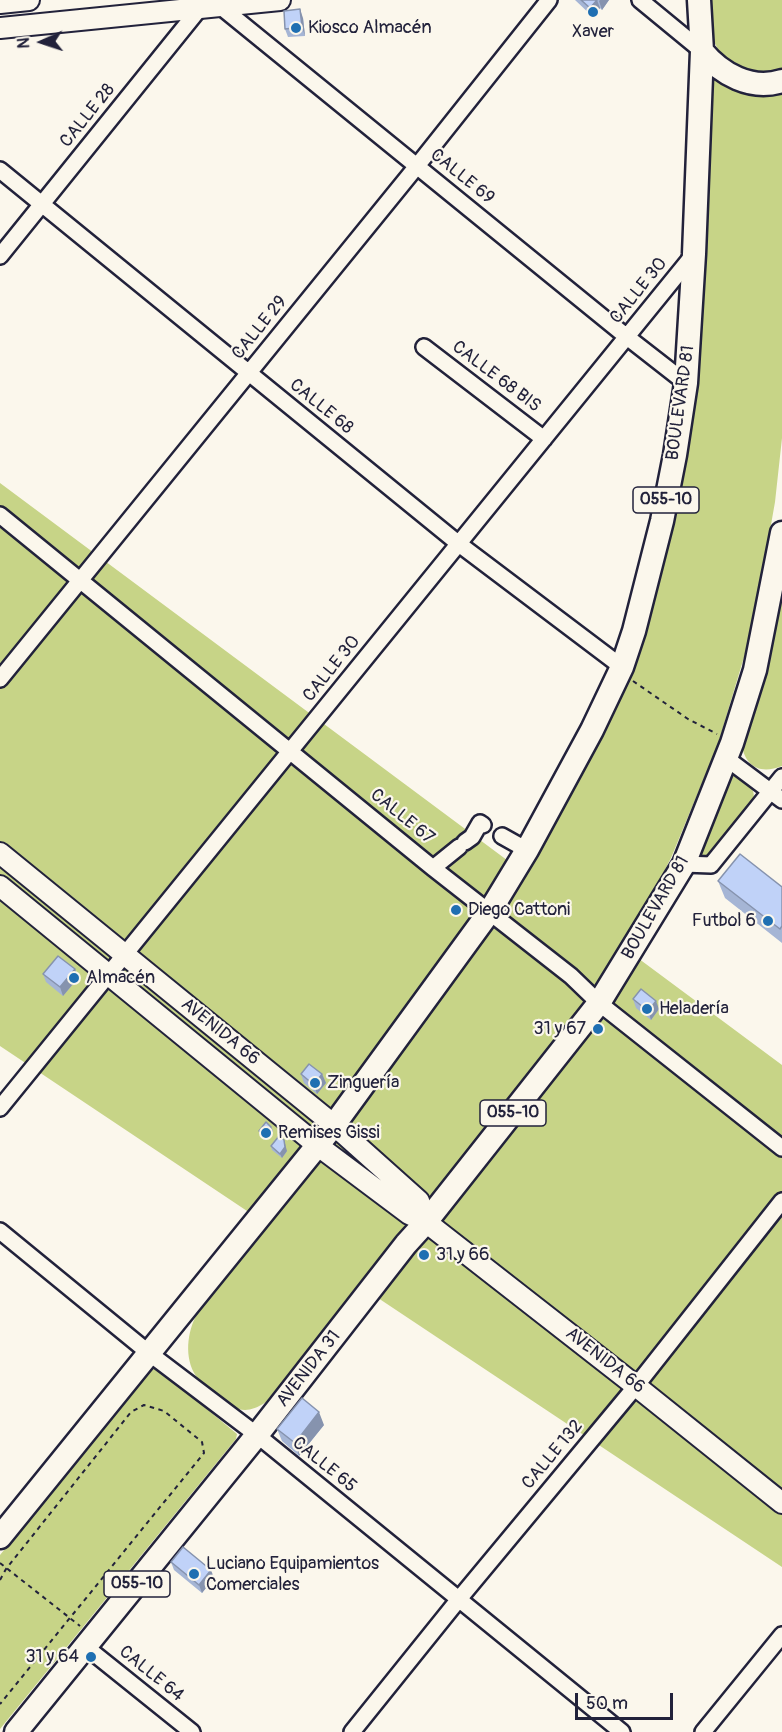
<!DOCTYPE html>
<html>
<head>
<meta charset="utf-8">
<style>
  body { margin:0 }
  #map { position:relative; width:782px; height:1732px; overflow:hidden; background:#fbf7ec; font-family:Pangolin,sans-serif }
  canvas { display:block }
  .north { position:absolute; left:12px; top:12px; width:60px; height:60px; -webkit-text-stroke:4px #fbf7ec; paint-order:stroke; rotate:267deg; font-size:16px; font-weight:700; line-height:24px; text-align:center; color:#22223b }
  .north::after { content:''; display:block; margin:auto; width:21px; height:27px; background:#22223b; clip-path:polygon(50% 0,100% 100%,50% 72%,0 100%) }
  .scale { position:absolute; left:575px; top:1693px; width:98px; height:27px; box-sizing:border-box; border:3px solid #22223b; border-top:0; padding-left:8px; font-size:18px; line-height:21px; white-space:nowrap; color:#22223b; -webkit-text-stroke:4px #fbf7ec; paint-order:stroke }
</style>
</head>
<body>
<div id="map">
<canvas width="782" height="1732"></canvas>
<div class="north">N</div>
<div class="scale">50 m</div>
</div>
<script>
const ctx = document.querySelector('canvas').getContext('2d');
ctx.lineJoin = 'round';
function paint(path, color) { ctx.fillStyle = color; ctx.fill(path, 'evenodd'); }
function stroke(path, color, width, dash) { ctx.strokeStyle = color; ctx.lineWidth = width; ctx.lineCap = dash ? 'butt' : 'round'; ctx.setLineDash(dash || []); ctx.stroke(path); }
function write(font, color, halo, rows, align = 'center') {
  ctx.font = font + ' Pangolin,sans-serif'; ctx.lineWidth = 4.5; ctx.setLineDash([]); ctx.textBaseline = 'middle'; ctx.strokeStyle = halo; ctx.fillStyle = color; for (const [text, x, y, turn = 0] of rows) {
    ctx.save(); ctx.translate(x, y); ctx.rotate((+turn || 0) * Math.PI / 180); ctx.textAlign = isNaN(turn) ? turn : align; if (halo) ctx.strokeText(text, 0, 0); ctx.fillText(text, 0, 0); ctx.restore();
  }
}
paint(new Path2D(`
  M 710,0 L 782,0 L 782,72 L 754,75 L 722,58 L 712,37 Z
  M 718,77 L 782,89 L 782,438 L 775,502 L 753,627 L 718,744 L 671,858 L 632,933 L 623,947 L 782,1065 L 782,1567 L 360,1286 L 266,1402 C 245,1416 235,1410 217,1395 C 209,1390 201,1384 196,1376 C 184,1358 187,1332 197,1314 L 268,1225 L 0,1046 L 0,483 L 523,872 L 622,689 L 678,487 L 701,338 L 710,80 Z
  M 782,591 L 782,766 C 759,775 744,766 741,741 Z
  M 737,774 C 747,783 757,788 753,802 L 710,855 C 705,857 703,857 699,852 L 727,778 L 732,775 Z
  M 156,1367 L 237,1434 L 236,1439 L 0,1729 L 0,1555 L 151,1369 Z`), '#c7d487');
const minor = new Path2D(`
  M 640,0 L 702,51
  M 215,2 L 627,337 L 686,383
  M 0,170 L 459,544 L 622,667
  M 0,256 L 204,3
  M 424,347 L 544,439
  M 0,515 L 433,868 L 571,976 L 599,1003 L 782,1148
  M 0,679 L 417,166 L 549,0
  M 726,758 L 782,800
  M 502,836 L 527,850
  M 465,842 L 472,837 L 480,823 L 483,825
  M 684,864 L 711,865 L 782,777
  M 433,868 L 459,847
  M 0,1108 L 694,254
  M 0,1231 L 149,1353 L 257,1435 L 622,1732
  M 86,1647 L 192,1732
  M 352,1732 L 459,1599 L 636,1386 L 782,1201
  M 703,1732 L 782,1635`);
const major = new Path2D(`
  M 0,3 L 29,0
  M 0,28 L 280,0
  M 0,853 L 334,1125 L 419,1201 L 426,1222
  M 0,886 L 317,1145 L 409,1214 L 426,1222 L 636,1386 L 782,1503`);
const highway = new Path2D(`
  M 702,51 C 721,74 751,91 782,81
  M 0,1537 L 334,1125 L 490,911 L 527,850 L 592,730 L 622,667 L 634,631 L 662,521 L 675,455 L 686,383 L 694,254 L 702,51 L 699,0
  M 16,1732 L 257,1435 L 406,1244 L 426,1222 L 599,1003 L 684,864 L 732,743 L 755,670 L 782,533`);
stroke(minor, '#22223b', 20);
stroke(major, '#22223b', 24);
stroke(highway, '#22223b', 27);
stroke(new Path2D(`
  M 633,681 L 688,719 L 717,734
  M 0,1563 L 80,1626
  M 0,1580 L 6,1569 L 131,1412 L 144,1405 L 164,1411 L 202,1442 L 204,1453 L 0,1704`), '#22223b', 2, [4.5, 4.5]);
stroke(minor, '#fbf7ec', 15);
stroke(major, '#fbf7ec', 20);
stroke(highway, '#fbf7ec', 22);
paint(new Path2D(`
  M 575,0 L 609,0 L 602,10 L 600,8 L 593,17 Z
  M 303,18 L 305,36 L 288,37 L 285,29 Z
  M 718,881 L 782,887 L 782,943 L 725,898 Z
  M 75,969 L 78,978 L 63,996 L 46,982 L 43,974 Z
  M 633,999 L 659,1009 L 651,1020 L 636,1008 Z
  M 301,1074 L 322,1074 L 326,1083 L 317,1094 L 304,1083 Z
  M 271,1127 L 273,1131 L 265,1140 L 260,1136 L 259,1131 Z
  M 271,1146 L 287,1151 L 282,1158 L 272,1150 Z
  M 324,1425 L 299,1456 L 282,1441 L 277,1429 Z
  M 171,1562 L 214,1578 L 202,1593 L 174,1570 Z`), '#a5b5d5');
paint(new Path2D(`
  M 597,0 L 600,8 L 593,17 L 590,8 Z
  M 600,0 L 609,0 L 602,10 L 599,1 Z
  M 300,9 L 303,18 L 305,36 L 302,27 Z
  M 75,969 L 78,978 L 63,996 L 60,987 Z
  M 656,1001 L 659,1009 L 651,1020 L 648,1011 Z
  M 322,1074 L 326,1083 L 317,1094 L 314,1085 Z
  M 271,1127 L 273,1131 L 265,1140 L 264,1135 Z
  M 284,1140 L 287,1151 L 282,1158 L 280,1154 Z
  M 319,1412 L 324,1425 L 299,1456 L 295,1443 Z
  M 211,1570 L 214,1578 L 202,1593 L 199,1585 Z`), '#8693ae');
const building = new Path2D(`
  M 581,0 L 597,0 L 590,8 Z
  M 300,9 L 302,27 L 285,29 L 284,11 Z
  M 740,854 L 782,887 L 782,926 L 780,929 L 718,881 Z
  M 58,956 L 75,969 L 60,987 L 43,974 Z
  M 641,989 L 656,1001 L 648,1011 L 633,999 Z
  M 309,1064 L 322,1074 L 314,1085 L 301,1074 Z
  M 266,1122 L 271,1127 L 264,1135 L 259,1131 Z
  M 279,1136 L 284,1140 L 285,1147 L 280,1154 L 271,1146 Z
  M 302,1398 L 319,1412 L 295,1443 L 277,1429 Z
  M 183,1547 L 211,1570 L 199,1585 L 171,1562 Z`);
paint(building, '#c0d2f8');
stroke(building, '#8693ae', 1.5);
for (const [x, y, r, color] of [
  [593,12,6,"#1f6fb2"],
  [296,28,6,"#1f6fb2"],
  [456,910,6,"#1f6fb2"],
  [768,921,6,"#1f6fb2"],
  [74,978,6,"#1f6fb2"],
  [647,1009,6,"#1f6fb2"],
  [598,1029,6,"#1f6fb2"],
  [315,1083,6,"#1f6fb2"],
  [266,1133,6,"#1f6fb2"],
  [424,1255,6,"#1f6fb2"],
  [194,1574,6,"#1f6fb2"],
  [91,1657,6,"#1f6fb2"]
]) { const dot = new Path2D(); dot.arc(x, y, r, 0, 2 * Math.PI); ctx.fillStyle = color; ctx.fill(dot); stroke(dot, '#fbf7ec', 2); }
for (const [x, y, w] of [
  [666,500,66],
  [513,1113,66],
  [137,1584,66]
]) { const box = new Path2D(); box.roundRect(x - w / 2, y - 13, w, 26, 4.5); ctx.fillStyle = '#fbf7ec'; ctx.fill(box); stroke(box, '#22223b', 1.5); }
write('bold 16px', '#22223b', null, [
  ["055-10",666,500],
  ["055-10",513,1113],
  ["055-10",137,1584]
]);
write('18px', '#22223b', '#fbf7ec', [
  ["Kiosco Almacén",308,28],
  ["Xaver",593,32,"center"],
  ["Diego Cattoni",468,910],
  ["Futbol 6",756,921,"right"],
  ["Almacén",86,978],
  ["Heladería",659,1009],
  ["31 y 67",586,1029,"right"],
  ["Zinguería",327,1083],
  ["Remises Gissi",278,1133],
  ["31 y 66",436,1255],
  ["Luciano Equipamientos",206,1564],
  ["Comerciales",206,1585],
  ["31 y 64",79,1657,"right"]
], 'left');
write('18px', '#22223b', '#fbf7ec', [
  ["CALLE 28",88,116,-51],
  ["CALLE 69",462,177,39],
  ["CALLE 30",639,291,-51],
  ["CALLE 29",260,328,-51],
  ["CALLE 68 BIS",496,377,37],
  ["BOULEVARD 81",681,403,-82],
  ["CALLE 68",321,407,39],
  ["CALLE 30",332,669,-51],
  ["CALLE 67",402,817,39],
  ["BOULEVARD 81",656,908,-60],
  ["AVENIDA 66",220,1032,39],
  ["AVENIDA 66",605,1361,38],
  ["AVENIDA 31",309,1369,-52],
  ["CALLE 132",553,1455,-50],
  ["CALLE 65",324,1465,39],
  ["CALLE 64",151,1674,39]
]);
</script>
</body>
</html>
